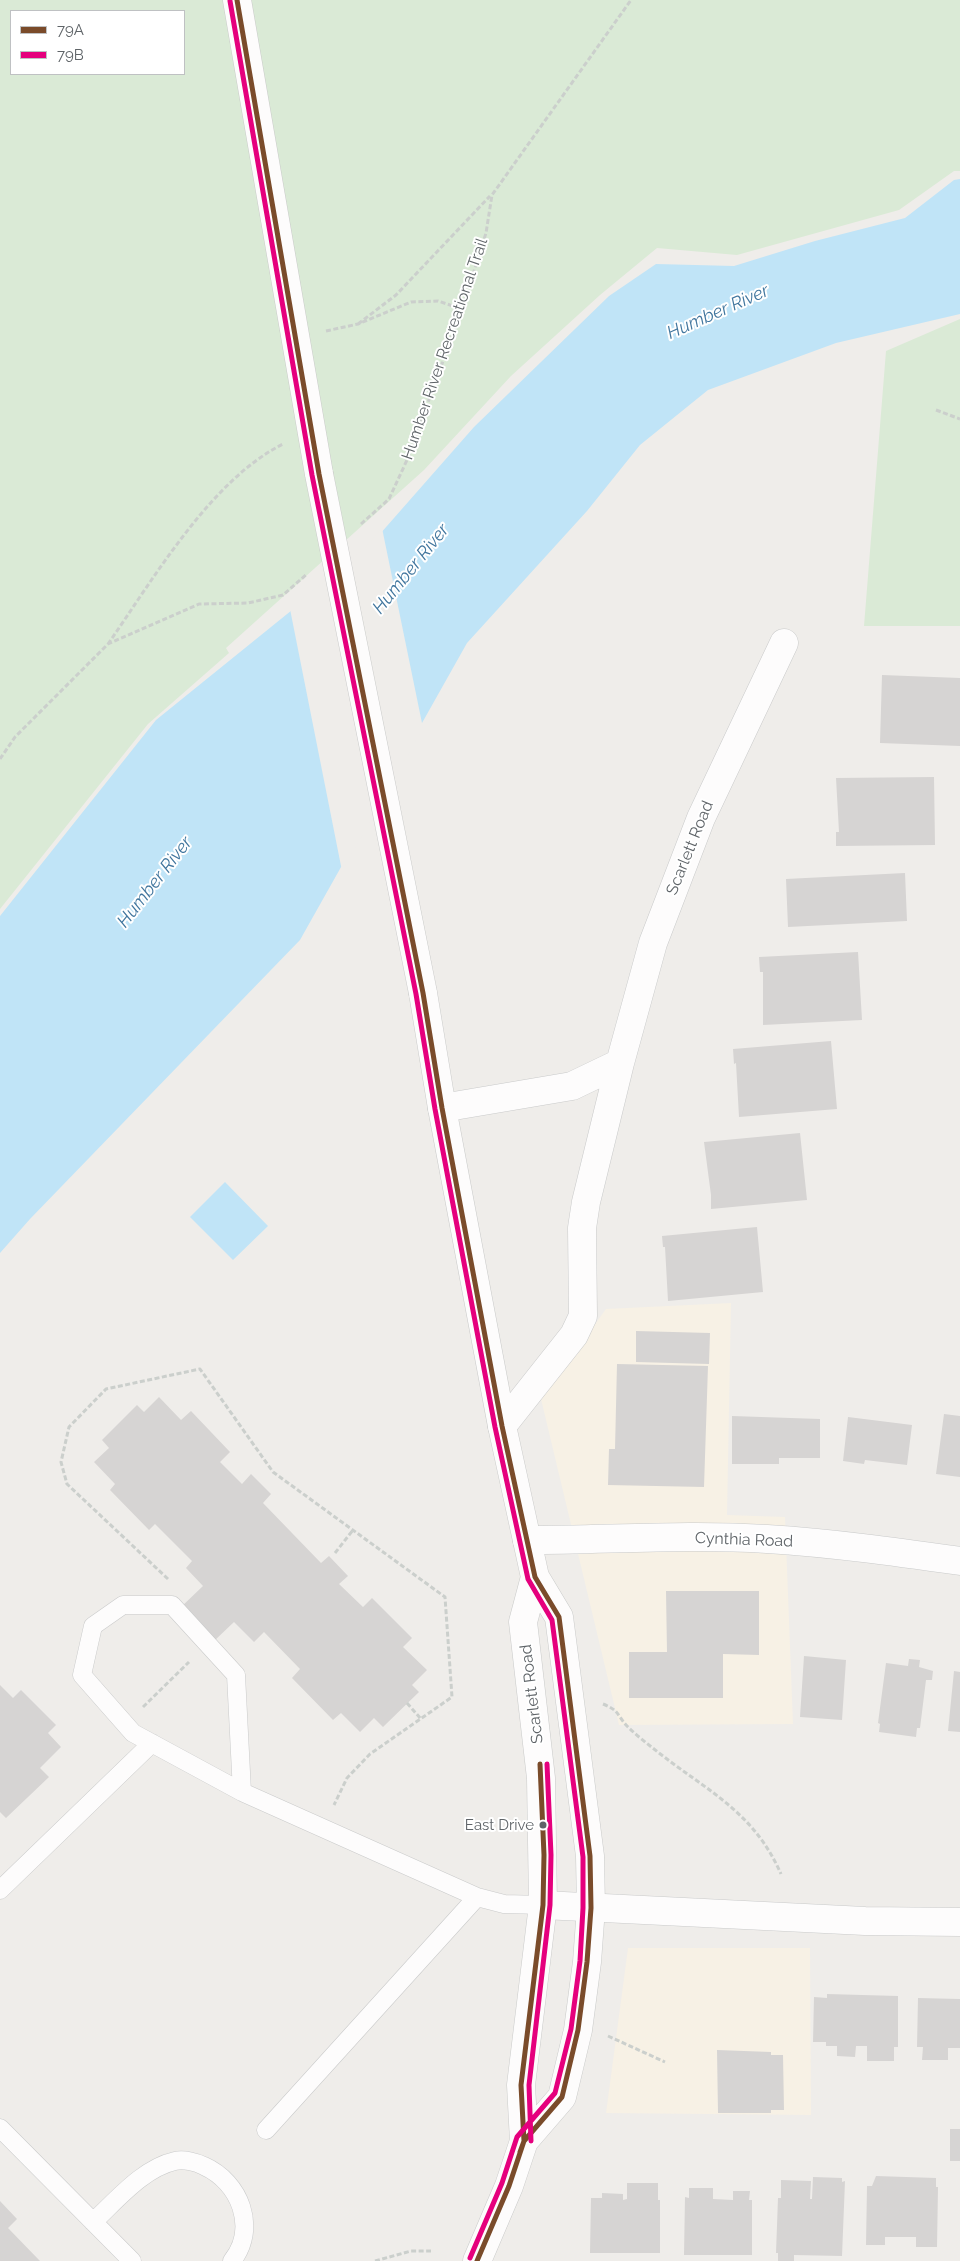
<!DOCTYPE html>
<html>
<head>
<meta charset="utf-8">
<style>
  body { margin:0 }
  #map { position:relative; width:960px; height:2261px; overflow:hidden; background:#efedea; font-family:Raleway,sans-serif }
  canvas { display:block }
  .legend { position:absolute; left:10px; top:10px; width:175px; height:65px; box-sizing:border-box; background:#fff; border:1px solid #bfc1c3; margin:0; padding:6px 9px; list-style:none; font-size:15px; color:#5f6468 }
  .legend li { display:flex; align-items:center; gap:10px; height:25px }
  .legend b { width:25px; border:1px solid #bfc1c3 }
</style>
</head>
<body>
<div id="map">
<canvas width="960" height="2261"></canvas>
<ul class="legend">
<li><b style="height:6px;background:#7a4b2a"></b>79A</li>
<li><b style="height:6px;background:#e5007d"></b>79B</li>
</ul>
</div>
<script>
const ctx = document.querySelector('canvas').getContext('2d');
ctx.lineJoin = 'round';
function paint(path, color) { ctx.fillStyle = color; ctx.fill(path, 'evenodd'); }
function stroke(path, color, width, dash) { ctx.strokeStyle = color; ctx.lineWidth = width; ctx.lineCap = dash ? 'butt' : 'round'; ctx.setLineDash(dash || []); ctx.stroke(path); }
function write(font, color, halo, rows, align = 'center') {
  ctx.font = font + ' Raleway,sans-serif'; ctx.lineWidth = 4; ctx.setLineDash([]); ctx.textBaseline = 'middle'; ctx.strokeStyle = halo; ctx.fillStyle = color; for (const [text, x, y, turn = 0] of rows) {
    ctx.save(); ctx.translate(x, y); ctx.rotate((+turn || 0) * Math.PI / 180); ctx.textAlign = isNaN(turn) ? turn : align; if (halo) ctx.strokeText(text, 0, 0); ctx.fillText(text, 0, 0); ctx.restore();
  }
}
paint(new Path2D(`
  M 731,1303 L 727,1515 L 785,1517 L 793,1724 L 619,1725 L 541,1399 L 606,1309 Z
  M 628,1948 L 810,1948 L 811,2115 L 606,2113 Z`), '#f7f1e5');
paint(new Path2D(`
  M 0,0 L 960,0 L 960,171 L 954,171 L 899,210 L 737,255 L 657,248 L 600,295 L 511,376 L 424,470 L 226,648 L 229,653 L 148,724 L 0,909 ZM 11,11 L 184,11 L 184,74 L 11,74 Z
  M 960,319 L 960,626 L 864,626 L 886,351 Z`), '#daead6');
paint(new Path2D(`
  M 960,179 L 960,314 L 836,343 L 708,390 L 640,445 L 587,511 L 467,643 L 300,940 L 30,1219 L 0,1253 L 0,916 L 156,720 L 365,551 L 474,427 L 609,296 L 656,264 L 734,266 L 815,241 L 905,218 L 954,180 Z
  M 225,1182 L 268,1226 L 233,1260 L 190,1217 Z`), '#c0e4f7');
paint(new Path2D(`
  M 382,528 L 423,728 L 342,871 L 290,609 L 364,549 Z`), '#efedea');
paint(new Path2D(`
  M 882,675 L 960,678 L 960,746 L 880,743 Z
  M 934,777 L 935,845 L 836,846 L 836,832 L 839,832 L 836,778 Z
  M 905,873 L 907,921 L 788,927 L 786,879 Z
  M 858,952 L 862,1020 L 763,1025 L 763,972 L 760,972 L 759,957 Z
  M 831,1041 L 837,1109 L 739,1117 L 736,1063 L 734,1064 L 733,1049 Z
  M 800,1133 L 807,1200 L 711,1209 L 711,1195 L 704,1142 Z
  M 757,1227 L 763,1292 L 668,1301 L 665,1247 L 663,1247 L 662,1236 Z
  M 636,1331 L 710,1333 L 709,1364 L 636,1362 Z
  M 617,1364 L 708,1366 L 704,1487 L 608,1485 L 609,1449 L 615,1449 Z
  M 159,1397 L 181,1420 L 191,1411 L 230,1452 L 220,1462 L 242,1484 L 251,1474 L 271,1494 L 263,1503 L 321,1563 L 329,1556 L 348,1576 L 339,1584 L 363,1607 L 372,1598 L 412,1638 L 403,1647 L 427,1670 L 412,1685 L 419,1692 L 383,1727 L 374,1718 L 360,1732 L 341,1713 L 333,1720 L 292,1678 L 300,1669 L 264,1632 L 254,1642 L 234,1622 L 213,1642 L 180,1608 L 203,1586 L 186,1568 L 192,1561 L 155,1524 L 149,1530 L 110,1490 L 115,1484 L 94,1462 L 109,1448 L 102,1440 L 137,1405 L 144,1412 Z
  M 944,1414 L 960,1416 L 960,1477 L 936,1474 Z
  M 732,1416 L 820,1419 L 820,1458 L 779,1458 L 779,1464 L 732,1464 Z
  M 848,1417 L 912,1425 L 907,1465 L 865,1460 L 864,1464 L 843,1461 Z
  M 666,1591 L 759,1591 L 759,1655 L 723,1654 L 723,1698 L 629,1698 L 629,1652 L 667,1652 Z
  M 804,1656 L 846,1660 L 842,1720 L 800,1717 Z
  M 909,1659 L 920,1660 L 919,1667 L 933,1671 L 932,1680 L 926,1680 L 920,1728 L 917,1728 L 916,1737 L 879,1732 L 880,1724 L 878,1723 L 886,1663 L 908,1666 Z
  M 954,1671 L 960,1672 L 960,1732 L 948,1731 Z
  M 0,1685 L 13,1698 L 21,1690 L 56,1725 L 48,1733 L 61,1747 L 40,1768 L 49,1777 L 6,1818 L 0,1812 Z
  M 827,1994 L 898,1996 L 898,2047 L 894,2047 L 894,2061 L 867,2061 L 867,2046 L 856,2046 L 855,2057 L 837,2056 L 837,2046 L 826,2046 L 826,2042 L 813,2042 L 814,1997 L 827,1998 Z
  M 918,1998 L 960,1999 L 960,2048 L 948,2048 L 948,2060 L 922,2060 L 923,2047 L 917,2047 Z
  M 717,2050 L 771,2052 L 771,2055 L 783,2055 L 784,2110 L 771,2110 L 771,2113 L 718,2113 Z
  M 950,2129 L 960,2129 L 960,2161 L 950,2161 Z
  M 876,2176 L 936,2178 L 936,2187 L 938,2187 L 937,2247 L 916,2247 L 916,2237 L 885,2237 L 885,2245 L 866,2245 L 867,2186 L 872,2186 Z
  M 813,2177 L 842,2178 L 842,2182 L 845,2181 L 842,2256 L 794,2255 L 794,2261 L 778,2261 L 778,2253 L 776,2253 L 778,2198 L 781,2198 L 781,2180 L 811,2181 L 810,2199 L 812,2199 Z
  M 627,2183 L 658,2183 L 658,2200 L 660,2200 L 660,2253 L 590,2253 L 591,2198 L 602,2198 L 602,2193 L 623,2194 L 623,2200 L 627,2199 Z
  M 689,2188 L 713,2188 L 713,2199 L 733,2200 L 733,2191 L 750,2191 L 749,2200 L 752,2200 L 752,2255 L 684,2255 L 685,2197 L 689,2198 Z
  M 0,2201 L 17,2219 L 8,2228 L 40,2261 L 0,2261 Z`), '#d6d4d3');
const lane = new Path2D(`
  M 242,1792 L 236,1675 L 172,1605 L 123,1605 L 93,1626 L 82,1675 L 133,1733 L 242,1792 L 477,1897 L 504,1904 L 543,1905
  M 0,1890 L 152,1743
  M 0,2128 L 132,2261
  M 266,2130 L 477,1897
  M 93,2222 C 116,2201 143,2168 175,2161 C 184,2159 196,2162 204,2166 C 240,2182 258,2228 232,2261`);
const street = new Path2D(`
  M 442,1108 L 572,1086 L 620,1063
  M 502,1426 L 574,1335 L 583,1316 L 582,1228 L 586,1202 L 620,1063 L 653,943 L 701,818 L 784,643
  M 527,1540 C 607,1540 687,1534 767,1539 C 832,1543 896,1552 960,1561
  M 543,1905 L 865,1921 L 960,1922`);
const secondary = new Path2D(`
  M 237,0 L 319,474
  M 423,993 L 442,1108 L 502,1426 L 535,1577 L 559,1617 L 590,1856 L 591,1908 L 587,1962 L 578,2030 L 562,2097 L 524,2141 L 509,2186 L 477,2261
  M 524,2141 L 521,2085 L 543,1905 L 541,1778 L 523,1622 L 535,1577`);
stroke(lane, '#c9caca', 19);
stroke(street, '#c9caca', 29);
stroke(secondary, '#c9cac9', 29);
stroke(new Path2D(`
  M 358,324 L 396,295 L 490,196
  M 326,331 L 358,324 L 411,302 L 438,301 L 462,309
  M 936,410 L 960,419
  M 361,524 L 389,499 L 407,460 L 462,309 L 486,233 L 492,195 L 631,0
  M 108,644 C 154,578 211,480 283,444
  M 0,759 L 15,737 L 108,644 L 199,604 L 248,603 L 283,595 L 307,574
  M 335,1553 L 353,1530
  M 168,1579 L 67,1484 L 61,1462 L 69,1427 L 106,1389 L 200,1369 L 273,1472 L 445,1597 L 452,1697 L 370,1754 L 347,1778 L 334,1805
  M 407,1703 L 421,1719
  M 603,1704 C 620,1711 616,1714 627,1726 C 635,1734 645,1742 654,1749 C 705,1790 753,1810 781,1874
  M 143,1707 L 189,1662
  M 608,2036 L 665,2062
  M 375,2261 L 411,2251 L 431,2251`), '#cbcfcc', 3, [5, 2.5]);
stroke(lane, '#fdfcfc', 18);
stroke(street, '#fdfcfc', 28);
stroke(secondary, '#fdfcfc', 28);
const secondaryBridge = new Path2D(`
  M 319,474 L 423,993`);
stroke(secondaryBridge, '#c9cac9', 29, []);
stroke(secondaryBridge, '#fdfcfc', 28);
stroke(new Path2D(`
  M 237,0 L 319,474 L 423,993 L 442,1108 L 502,1426 L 535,1577 L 559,1617 L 590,1856 L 591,1908 L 587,1962 L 578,2030 L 562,2097 L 524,2141 L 509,2186 L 477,2261
  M 520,2152 L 524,2141 L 521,2085 L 543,1905 L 544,1855 L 540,1764`), '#7a4b2a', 5);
stroke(new Path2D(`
  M 230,1 L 312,475 L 416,994 L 435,1109 L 495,1427 L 528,1579 L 552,1620 L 583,1857 L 583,1908 L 580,1961 L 571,2029 L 555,2093 L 517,2137 L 502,2183 L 470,2258
  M 531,2141 L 529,2085 L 550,1905 L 551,1855 L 547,1764`), '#e5007d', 5);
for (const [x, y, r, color] of [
  [543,1825,4.5,"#5f6468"]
]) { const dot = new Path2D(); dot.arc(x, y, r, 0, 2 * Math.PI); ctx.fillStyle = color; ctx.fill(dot); stroke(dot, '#fff', 2); }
write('15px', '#5f6468', '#fff', [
  ["East Drive",534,1825]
], 'right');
write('16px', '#5f6468', '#fff', [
  ["Humber River Recreational Trail",445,349,-71],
  ["Scarlett Road",690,848,-68],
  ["Cynthia Road",744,1540,2],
  ["Scarlett Road",532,1694,-97]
]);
write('italic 18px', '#41769e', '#fff', [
  ["Humber River",718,312,-24],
  ["Humber River",411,569,-51],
  ["Humber River",155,882,-52]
]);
</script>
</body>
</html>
